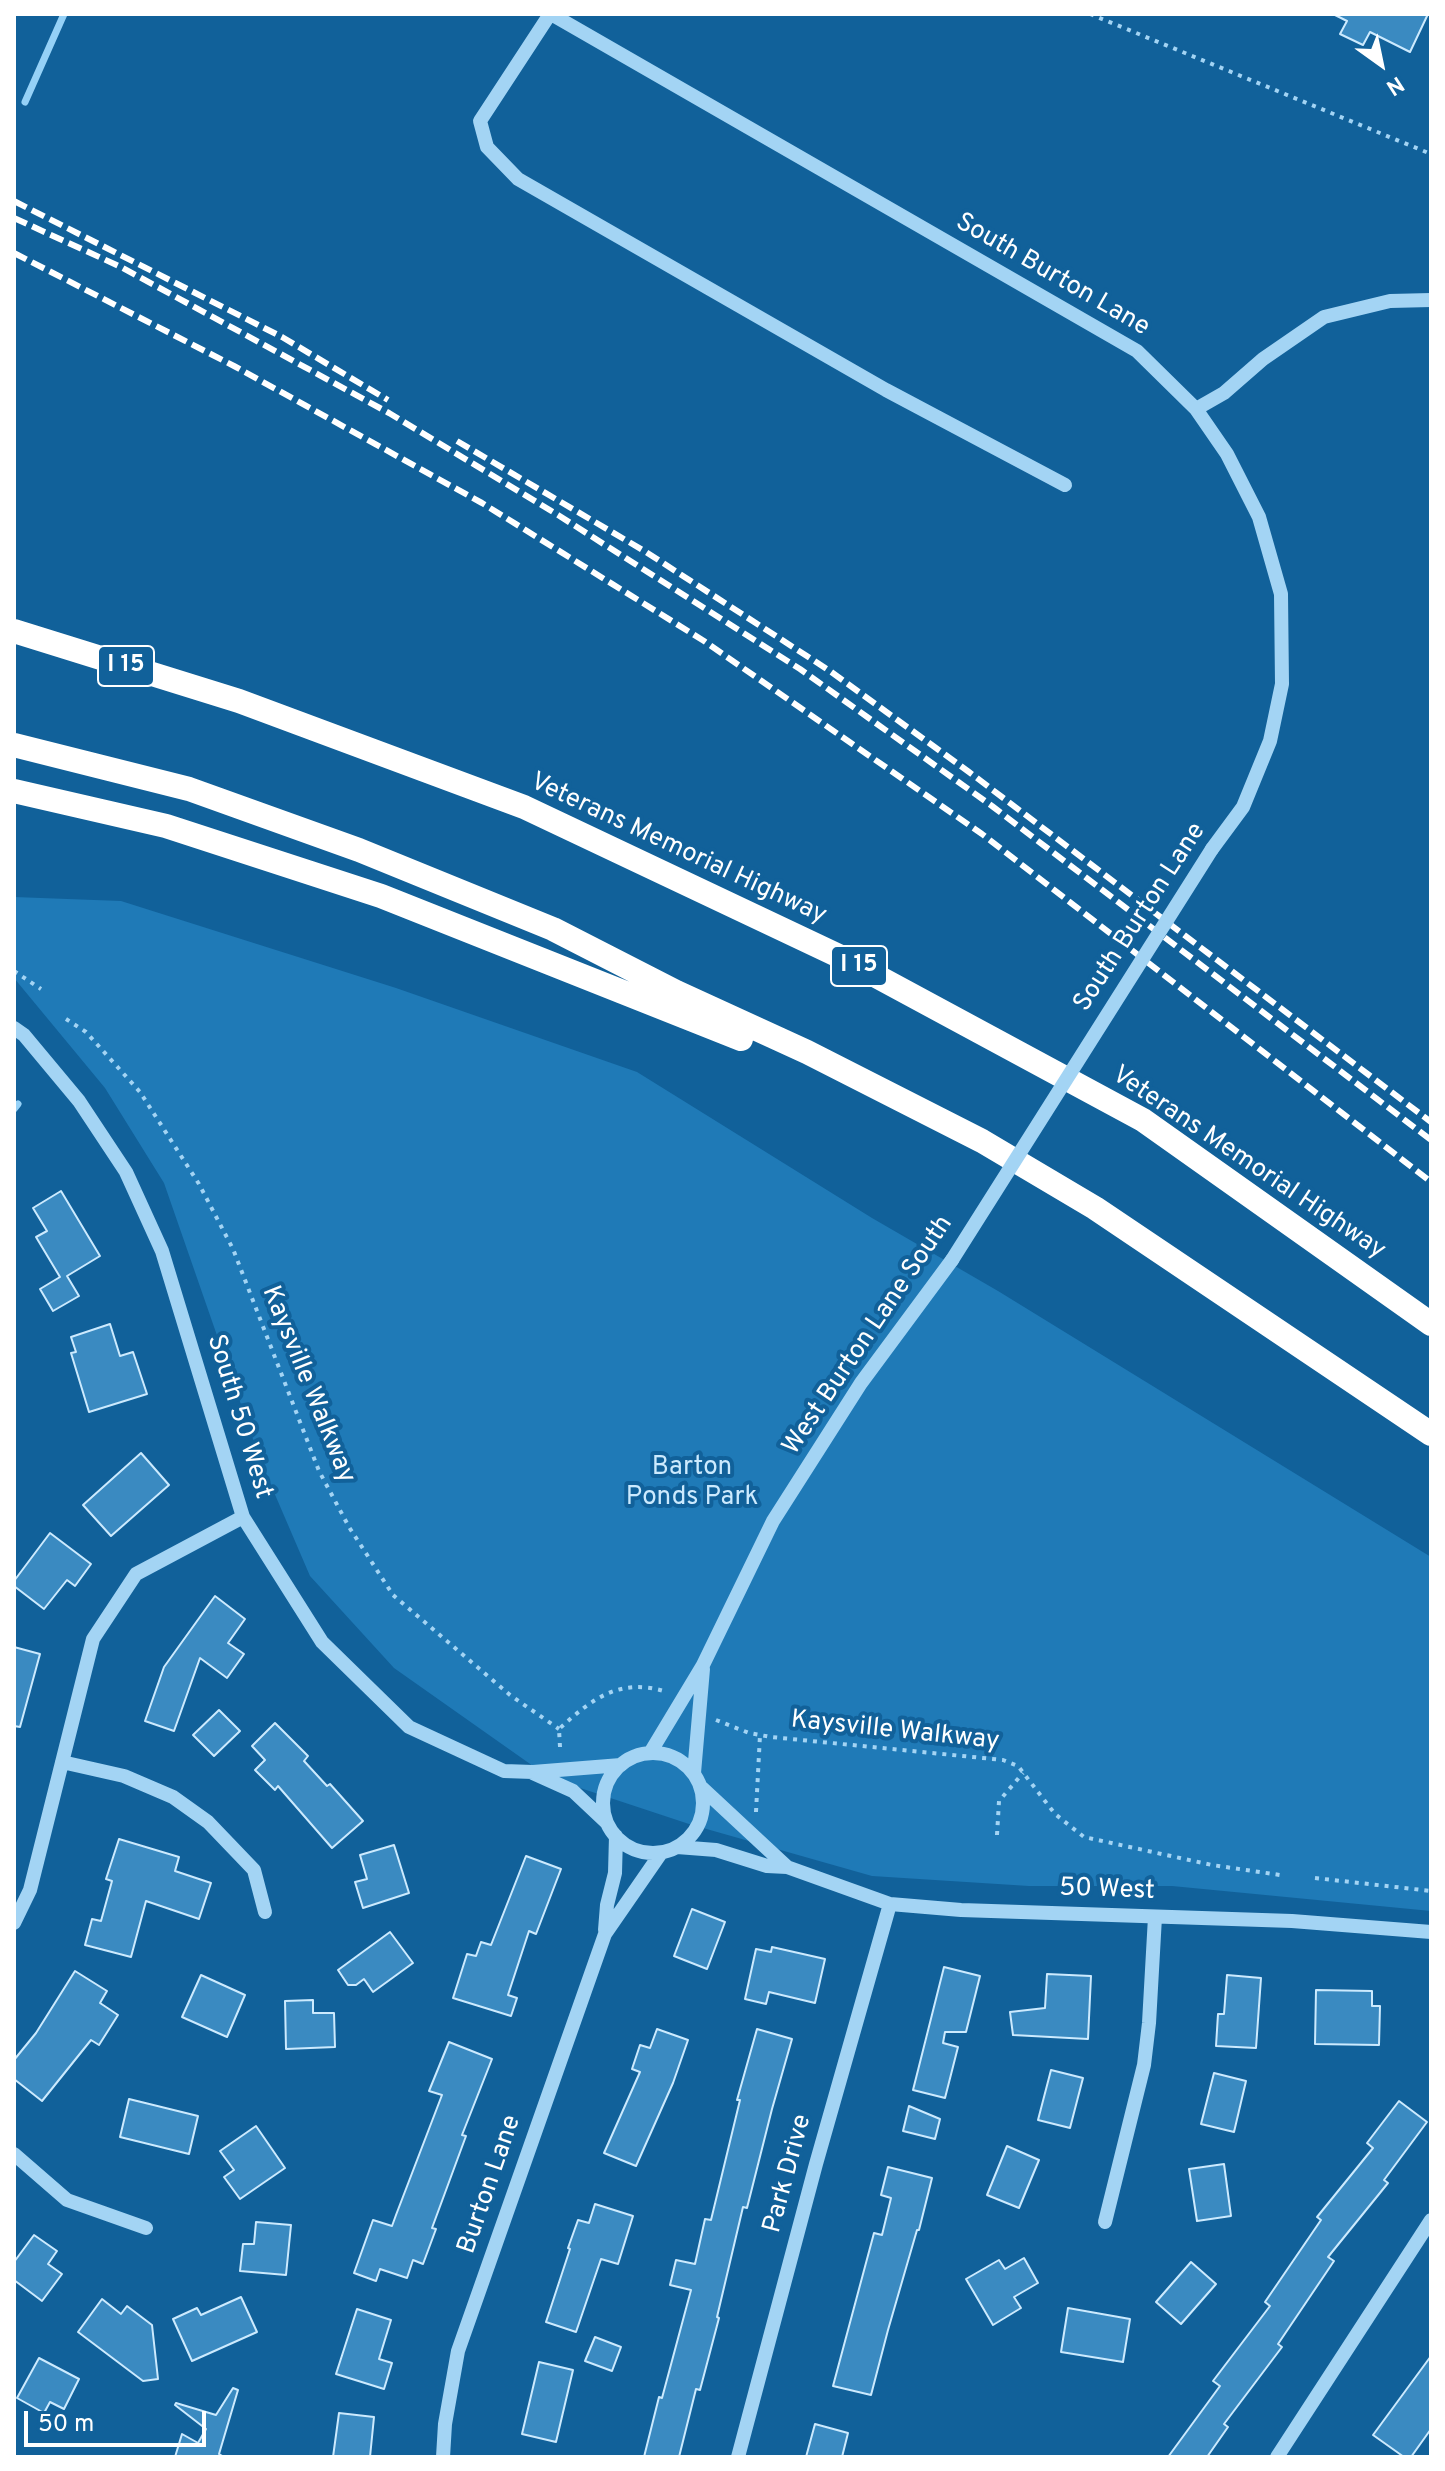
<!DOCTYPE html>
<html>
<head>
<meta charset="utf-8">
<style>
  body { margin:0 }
  #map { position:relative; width:1445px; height:2471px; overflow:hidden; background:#11619a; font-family:Overpass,sans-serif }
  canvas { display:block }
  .frame { position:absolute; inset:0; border:16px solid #fff; pointer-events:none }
  .north { position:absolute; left:1341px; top:24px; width:80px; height:80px; -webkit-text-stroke:6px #11619a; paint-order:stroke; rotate:147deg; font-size:22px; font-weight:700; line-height:32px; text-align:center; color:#fff }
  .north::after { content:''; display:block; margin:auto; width:28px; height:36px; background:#fff; clip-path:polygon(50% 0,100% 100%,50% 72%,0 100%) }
  .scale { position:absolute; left:24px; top:2411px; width:182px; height:36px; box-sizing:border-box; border:4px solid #fff; border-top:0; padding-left:10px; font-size:24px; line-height:28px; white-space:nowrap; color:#fff; -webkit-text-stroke:6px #11619a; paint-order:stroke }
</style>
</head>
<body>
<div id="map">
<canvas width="1445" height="2471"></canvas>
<div class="frame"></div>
<div class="north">N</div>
<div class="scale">50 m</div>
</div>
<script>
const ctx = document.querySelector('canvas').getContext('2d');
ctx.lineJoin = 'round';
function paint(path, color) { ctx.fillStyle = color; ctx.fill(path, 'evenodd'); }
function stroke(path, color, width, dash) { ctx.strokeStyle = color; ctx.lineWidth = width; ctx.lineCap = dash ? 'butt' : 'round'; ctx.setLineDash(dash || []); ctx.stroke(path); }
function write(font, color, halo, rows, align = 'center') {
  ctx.font = font + ' Overpass,sans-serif'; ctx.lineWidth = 8; ctx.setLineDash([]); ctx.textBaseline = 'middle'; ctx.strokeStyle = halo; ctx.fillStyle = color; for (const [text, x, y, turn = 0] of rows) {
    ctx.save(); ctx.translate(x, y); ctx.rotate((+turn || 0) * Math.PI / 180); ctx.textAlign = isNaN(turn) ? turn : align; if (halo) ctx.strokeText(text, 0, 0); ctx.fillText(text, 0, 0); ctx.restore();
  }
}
paint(new Path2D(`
  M 14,897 L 121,901 L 396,988 L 637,1072 L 872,1218 L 998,1291 L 1431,1557 L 1431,1911 L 1172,1886 L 1029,1886 L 872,1876 L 689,1824 L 550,1778 L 394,1668 L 310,1576 L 261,1462 L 164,1183 L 105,1088 L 14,978 Z`), '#1f7ab7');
stroke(new Path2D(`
  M 25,102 L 64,14
  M 14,1109 L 18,1104`), '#95d1f7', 7);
const building = new Path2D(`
  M 1333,14 L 1428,14 L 1410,52 L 1370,32 L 1363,45 L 1340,34 L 1347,21 Z
  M 61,1191 L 100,1256 L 67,1276 L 79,1296 L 53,1311 L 40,1289 L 60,1277 L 36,1237 L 47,1231 L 33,1208 Z
  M 110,1324 L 120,1356 L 133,1352 L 147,1394 L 89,1412 L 71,1353 L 76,1352 L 71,1337 Z
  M 141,1453 L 169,1485 L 111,1536 L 83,1505 Z
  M 50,1533 L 91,1564 L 75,1586 L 67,1580 L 44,1609 L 14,1586 L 14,1581 Z
  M 215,1596 L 245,1619 L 228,1643 L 244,1654 L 227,1678 L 200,1658 L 174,1731 L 145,1721 L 164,1667 Z
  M 14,1647 L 40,1654 L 20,1727 L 14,1726 Z
  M 219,1710 L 240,1731 L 214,1756 L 193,1735 Z
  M 275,1723 L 308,1756 L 304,1761 L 327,1786 L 330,1784 L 363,1821 L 332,1848 L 278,1786 L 275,1790 L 255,1770 L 265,1760 L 252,1746 Z
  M 119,1839 L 179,1857 L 175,1871 L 211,1883 L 199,1919 L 146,1901 L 131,1957 L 85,1945 L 92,1919 L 101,1921 L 112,1881 L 106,1879 Z
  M 394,1845 L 409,1893 L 363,1908 L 355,1882 L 367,1879 L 360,1855 Z
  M 526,1856 L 561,1869 L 536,1934 L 529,1931 L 508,1995 L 517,1998 L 511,2016 L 453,1998 L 467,1954 L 476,1956 L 481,1942 L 491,1945 Z
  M 692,1909 L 725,1922 L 707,1969 L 674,1956 Z
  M 390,1932 L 413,1963 L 373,1992 L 364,1979 L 356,1985 L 348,1985 L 338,1970 Z
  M 772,1947 L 825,1959 L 815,2003 L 769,1992 L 766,2004 L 745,1999 L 756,1949 L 771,1952 Z
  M 944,1967 L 980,1976 L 966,2032 L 945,2032 L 943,2043 L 958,2047 L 945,2098 L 913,2090 Z
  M 75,1971 L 107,1991 L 100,2003 L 118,2015 L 99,2045 L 91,2040 L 42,2101 L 14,2079 L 14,2060 L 36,2033 Z
  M 1047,1974 L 1091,1976 L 1088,2039 L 1013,2035 L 1010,2012 L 1045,2008 Z
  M 201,1975 L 245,1995 L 227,2037 L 182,2017 Z
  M 1227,1975 L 1261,1978 L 1256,2048 L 1216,2046 L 1218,2014 L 1224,2014 Z
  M 1316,1990 L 1372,1991 L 1372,2006 L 1380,2006 L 1379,2045 L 1315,2044 Z
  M 313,2000 L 313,2013 L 334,2013 L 335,2047 L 286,2049 L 285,2001 Z
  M 657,2029 L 688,2040 L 673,2083 L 636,2166 L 604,2153 L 640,2072 L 632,2069 L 640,2045 L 650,2048 Z
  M 757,2029 L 792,2039 L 772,2109 L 747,2208 L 743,2207 L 717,2317 L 719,2318 L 700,2390 L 696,2389 L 679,2457 L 644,2457 L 659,2397 L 662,2398 L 691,2290 L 670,2285 L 676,2260 L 695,2264 L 705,2219 L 711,2220 L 740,2100 L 737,2100 Z
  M 449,2042 L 492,2059 L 462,2135 L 466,2136 L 432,2228 L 436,2229 L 423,2264 L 413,2260 L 407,2278 L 380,2269 L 376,2281 L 354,2273 L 373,2220 L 392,2226 L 396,2215 L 442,2095 L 429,2091 Z
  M 1051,2070 L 1083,2078 L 1070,2128 L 1038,2120 Z
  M 1214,2073 L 1246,2081 L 1234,2132 L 1201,2124 Z
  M 129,2099 L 198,2116 L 189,2154 L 120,2137 Z
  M 1399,2101 L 1427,2122 L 1384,2180 L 1388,2183 L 1328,2257 L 1334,2261 L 1278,2344 L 1282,2347 L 1224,2424 L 1228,2427 L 1207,2457 L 1168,2457 L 1220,2386 L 1213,2381 L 1270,2306 L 1265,2302 L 1321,2220 L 1317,2217 L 1373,2148 L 1367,2143 Z
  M 909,2106 L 940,2119 L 935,2139 L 903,2131 Z
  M 256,2126 L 285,2168 L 240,2199 L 224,2177 L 234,2170 L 220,2151 Z
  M 1007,2146 L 1039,2160 L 1019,2208 L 987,2195 Z
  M 1224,2164 L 1231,2216 L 1197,2221 L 1189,2169 Z
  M 888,2167 L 932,2178 L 919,2230 L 917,2230 L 888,2330 L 871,2395 L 833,2386 L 874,2233 L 882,2235 L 891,2198 L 881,2195 Z
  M 595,2204 L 633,2216 L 618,2264 L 601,2259 L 576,2332 L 546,2322 L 570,2249 L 568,2248 L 578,2220 L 589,2223 Z
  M 256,2222 L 291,2225 L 286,2275 L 240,2271 L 243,2244 L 254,2244 Z
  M 34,2235 L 57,2251 L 48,2264 L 62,2274 L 42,2301 L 14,2280 L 14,2262 Z
  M 1024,2258 L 1038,2283 L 1014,2297 L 1021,2308 L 993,2325 L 966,2279 L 999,2260 L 1005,2269 Z
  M 1191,2262 L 1216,2284 L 1181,2324 L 1156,2302 Z
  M 241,2297 L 257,2332 L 192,2361 L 173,2319 L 197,2308 L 201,2315 Z
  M 102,2299 L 121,2314 L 127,2306 L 152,2325 L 158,2379 L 143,2381 L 78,2332 Z
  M 1068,2308 L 1130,2319 L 1123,2362 L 1061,2352 Z
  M 357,2309 L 391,2320 L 379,2359 L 392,2363 L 384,2389 L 336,2374 Z
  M 595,2337 L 621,2347 L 612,2371 L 585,2361 Z
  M 1431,2356 L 1431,2429 L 1411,2457 L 1404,2457 L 1373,2435 Z
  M 39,2358 L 79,2379 L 64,2409 L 50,2402 L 44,2413 L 17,2398 Z
  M 539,2362 L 573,2370 L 556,2442 L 522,2434 Z
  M 233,2388 L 238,2390 L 219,2454 L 224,2457 L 175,2457 L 182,2434 L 198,2443 L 206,2429 L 175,2405 L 176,2403 L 216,2415 Z
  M 339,2413 L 374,2417 L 370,2457 L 333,2457 Z
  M 815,2424 L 848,2433 L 842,2457 L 806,2457 Z`);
paint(building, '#3a8ac1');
stroke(building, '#cceafe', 2);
stroke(new Path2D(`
  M 1090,14 L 1431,154
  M 14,971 L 41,989
  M 66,1019 L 86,1032 L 140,1092 L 199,1184 L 233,1249 L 319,1471 L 349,1527 L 393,1595 L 510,1695 L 559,1729
  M 716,1720 L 749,1733 L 771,1737 L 1003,1760 L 1018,1766 L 1055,1814 L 1084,1837 L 1212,1865 L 1280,1875
  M 560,1747 L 559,1729 C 593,1698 620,1677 667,1692
  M 756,1812 L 760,1735
  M 997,1835 L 999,1801 L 1023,1773
  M 1315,1878 L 1431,1891`), '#a3d4f4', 4, [4, 6]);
stroke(new Path2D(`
  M 550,14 L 480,121 L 487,147 L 518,179 L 886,390 L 1065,485
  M 551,14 L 1137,351 L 1196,409 L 1227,454 L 1259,517 L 1281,594 L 1282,684 L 1270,741 L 1243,807 L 1212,849
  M 1196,409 L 1224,393 L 1263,359 L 1324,317 L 1390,301 L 1431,300
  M 14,1028 L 24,1035 L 79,1101 L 126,1172 L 162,1251 L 243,1517 L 322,1642 L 409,1727 L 504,1771 L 533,1772 L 621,1765
  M 650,1753 L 703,1665 L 773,1521 L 861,1383 L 952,1260
  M603 1803a50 50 0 1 1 100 0a50 50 0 1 1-100 0Z
  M 62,1762 L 124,1776 L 173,1797 L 208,1822 L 254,1870 L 265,1912
  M 533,1773 L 573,1791 L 607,1823
  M 694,1773 L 703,1669
  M 702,1788 L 787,1867
  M 677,1847 L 716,1850 L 767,1866 L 787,1867 L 890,1904 L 961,1910 L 1292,1921 L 1431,1932
  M 14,1923 L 30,1890 L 93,1639 L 136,1574 L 243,1517
  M 605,1930 L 607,1905 L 615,1873 L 616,1836
  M 14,2154 L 67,2200 L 146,2228
  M 1105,2222 L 1144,2065 L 1149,2023 L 1155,1917
  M 443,2457 L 445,2424 L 458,2351 L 605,1934 L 661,1853
  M 738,2457 L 816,2164 L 890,1904
  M 1277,2457 L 1431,2220`), '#a3d4f4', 14);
stroke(new Path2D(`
  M 14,631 L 239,701 L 524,807 L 841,957 L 1143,1120 L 1431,1324
  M 14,745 L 189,789 L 359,850 L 553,929 L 676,992 L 807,1052 L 982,1141 L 1095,1208 L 1431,1434
  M 14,791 L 166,826 L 381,896 L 741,1039`), '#fff', 24);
stroke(new Path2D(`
  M 14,201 L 282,337 L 388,400
  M 14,218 L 121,267 L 389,413 L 558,515 L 800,669 L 992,806 L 1431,1140
  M 14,253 L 234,366 L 482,503 L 704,641 L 982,834 L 1431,1182
  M 457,441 L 646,552 L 830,671 L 969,772 L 1431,1122`), '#fff', 6, [14, 6]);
stroke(new Path2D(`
  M 952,1260 L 1212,849`), '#a3d4f4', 14);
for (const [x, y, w] of [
  [126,666,56],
  [859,966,56]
]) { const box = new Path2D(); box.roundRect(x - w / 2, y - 20, w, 40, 6); ctx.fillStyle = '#11619a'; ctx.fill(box); stroke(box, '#fff', 2); }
write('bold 24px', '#fff', null, [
  ["I 15",126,666],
  ["I 15",859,966]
]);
write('26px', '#fff', '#11619a', [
  ["South Burton Lane",1052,276,30],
  ["Veterans Memorial Highway",678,850,25],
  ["South Burton Lane",1141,918,-57],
  ["Veterans Memorial Highway",1248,1164,34],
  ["West Burton Lane South",869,1336,-56],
  ["Kaysville Walkway",307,1385,68],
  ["South 50 West",238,1417,73],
  ["Kaysville Walkway",895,1732,6],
  ["50 West",1107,1891,2],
  ["Park Drive",789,2174,-75],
  ["Burton Lane",491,2185,-71]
]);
write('26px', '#cceafe', '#11619a', [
  ["Barton",692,1469],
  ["Ponds Park",692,1499]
]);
</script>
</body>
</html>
